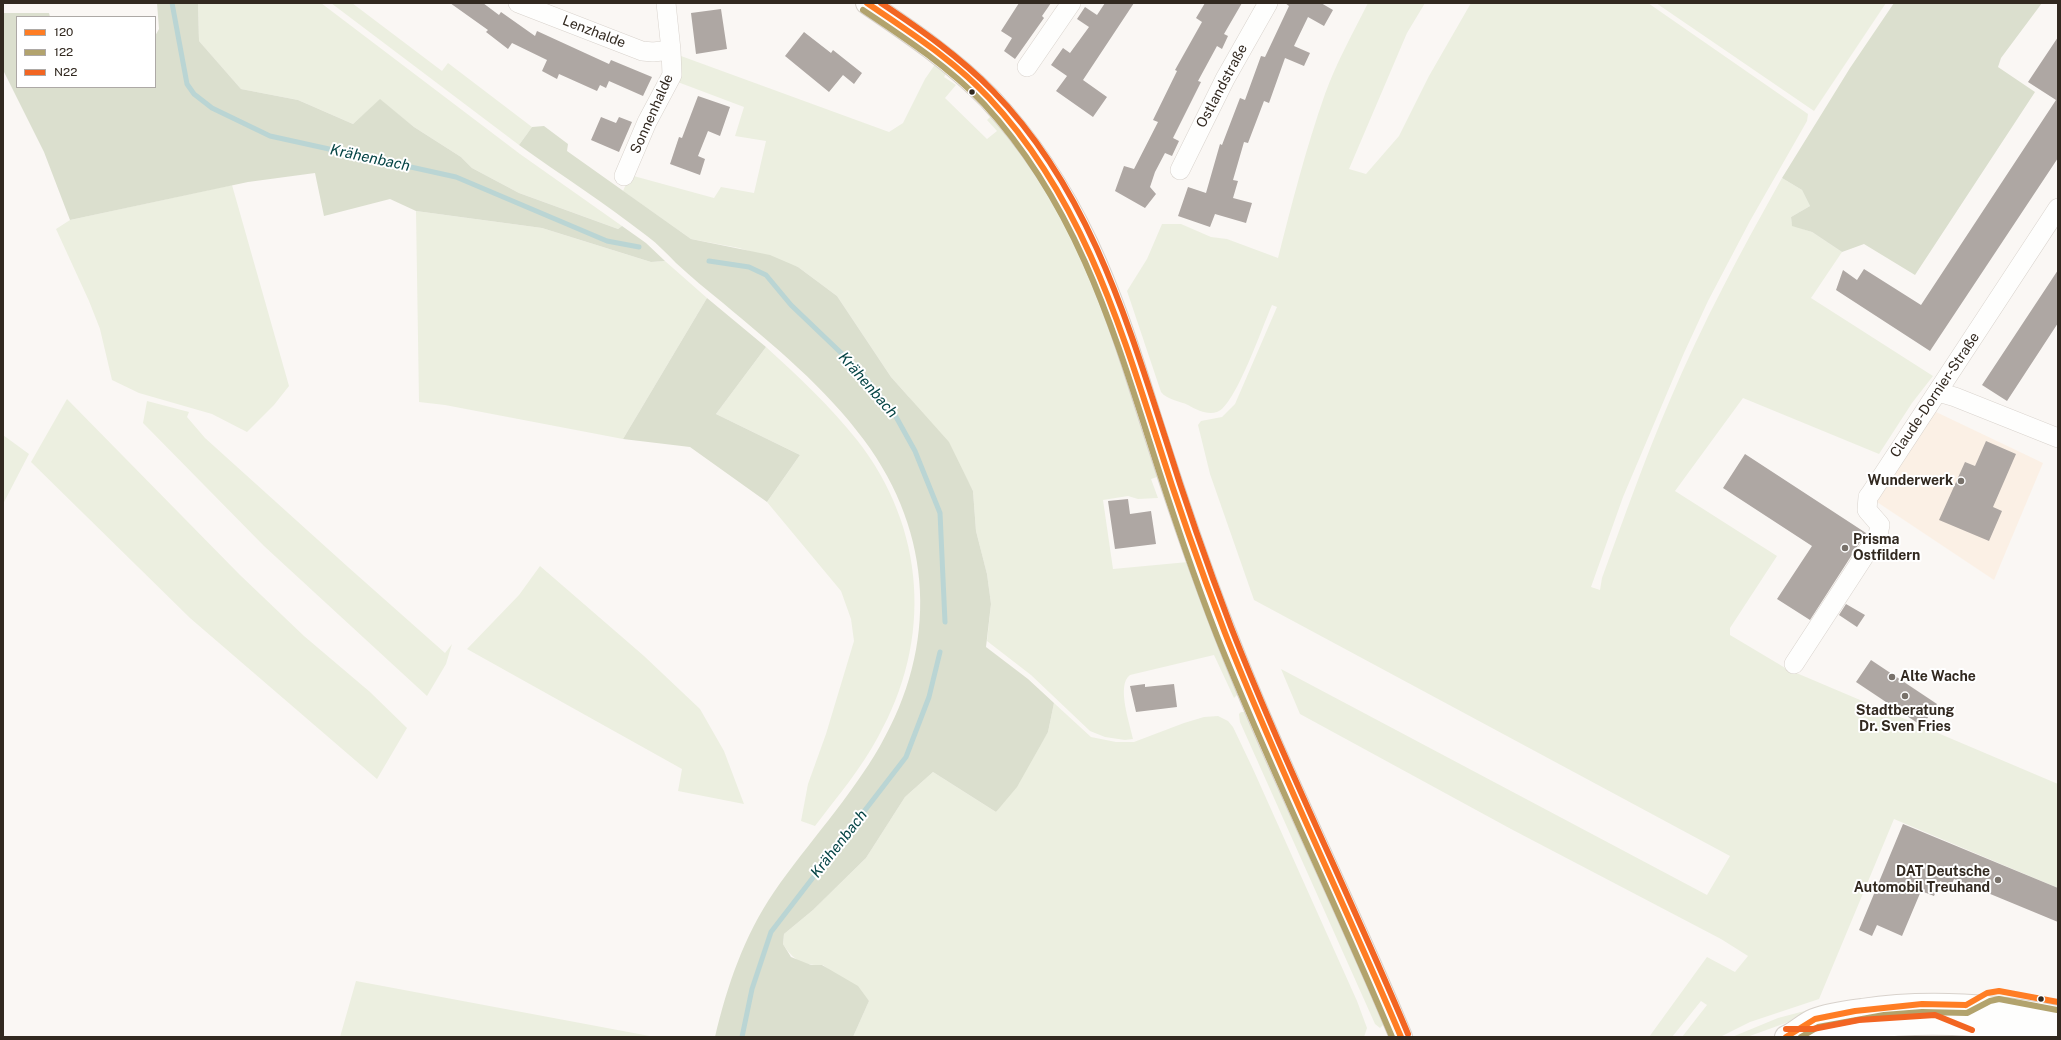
<!DOCTYPE html>
<html>
<head>
<meta charset="utf-8">
<style>
  body { margin:0 }
  #map { position:relative; width:2061px; height:1040px; overflow:hidden; background:#faf7f4; font-family:"Public Sans",sans-serif }
  canvas { display:block }
  .frame { position:absolute; inset:0; border:4px solid #322920; pointer-events:none }
  .legend { position:absolute; left:16px; top:16px; width:140px; height:72px; box-sizing:border-box; background:#fff; border:1px solid #ada9a6; margin:0; padding:5px 7px; list-style:none; font-size:12px; color:#322920 }
  .legend li { display:flex; align-items:center; gap:8px; height:20px }
  .legend b { width:20px; border:1px solid #ada9a6 }
</style>
</head>
<body>
<div id="map">
<canvas width="2061" height="1040"></canvas>
<div class="frame"></div>
<ul class="legend">
<li><b style="height:5px;background:#ff7d24"></b>120</li>
<li><b style="height:5px;background:#b2a36d"></b>122</li>
<li><b style="height:5px;background:#f26522"></b>N22</li>
</ul>
</div>
<script>
const ctx = document.querySelector('canvas').getContext('2d');
ctx.lineJoin = 'round';
function paint(path, color) { ctx.fillStyle = color; ctx.fill(path, 'evenodd'); }
function stroke(path, color, width, dash) { ctx.strokeStyle = color; ctx.lineWidth = width; ctx.lineCap = dash ? 'butt' : 'round'; ctx.setLineDash(dash || []); ctx.stroke(path); }
function write(font, color, halo, rows, align = 'center') {
  ctx.font = font + ' "Public Sans",sans-serif'; ctx.lineWidth = 4; ctx.setLineDash([]); ctx.textBaseline = 'middle'; ctx.strokeStyle = halo; ctx.fillStyle = color; for (const [text, x, y, turn = 0] of rows) {
    ctx.save(); ctx.translate(x, y); ctx.rotate((+turn || 0) * Math.PI / 180); ctx.textAlign = isNaN(turn) ? turn : align; if (halo) ctx.strokeText(text, 0, 0); ctx.fillText(text, 0, 0); ctx.restore();
  }
}
paint(new Path2D(`
  M 1934,411 L 2043,463 L 1994,580 L 1874,500 Z`), '#fbf0e5');
paint(new Path2D(`
  M 198,3 L 321,3 L 520,154 L 622,226 L 618,229 L 519,193 L 472,168 L 461,157 L 414,127 L 380,100 L 353,124 L 298,100 L 241,89 L 199,41 Z
  M 331,3 L 352,3 L 442,71 L 448,63 L 532,127 L 519,145 Z
  M 1368,3 L 1425,3 L 1407,33 L 1349,169 L 1366,174 L 1399,136 L 1429,76 L 1471,3 L 1648,3 L 1808,114 L 1807,121 L 1750,221 L 1708,301 L 1684,353 L 1623,497 L 1591,587 L 1600,590 L 1602,578 C 1624,518 1645,458 1670,400 C 1702,324 1741,251 1782,178 L 1802,190 L 1810,206 L 1791,217 L 1792,225 L 1812,232 L 1842,252 L 1811,298 L 1933,376 L 1912,403 L 1879,454 L 1743,398 L 1675,491 L 1777,556 L 1730,628 L 1730,635 L 1787,669 L 2058,784 L 2058,888 L 1894,819 L 1819,999 L 1750,1022 L 1720,1037 L 1682,1037 L 1707,1005 L 1701,1001 L 1672,1037 L 1649,1037 L 1707,957 L 1735,972 L 1748,956 L 1721,939 L 1511,829 L 1300,714 L 1281,669 L 1707,895 L 1730,856 L 1254,600 L 1210,474 L 1198,425 L 1201,421 L 1222,417 L 1235,404 L 1277,307 L 1272,305 C 1263,325 1235,407 1217,412 C 1207,415 1197,410 1188,405 C 1180,401 1167,400 1161,392 L 1127,291 L 1147,259 L 1162,224 L 1181,224 L 1211,237 L 1227,239 L 1278,258 C 1292,203 1306,148 1325,94 C 1336,63 1353,33 1368,3 Z
  M 1656,3 L 1886,3 L 1814,111 Z
  M 681,56 L 889,132 L 903,123 L 925,79 L 936,63 L 947,72 L 944,77 L 956,85 L 945,98 L 987,139 L 997,131 L 987,120 L 992,115 L 1036,171 L 1089,267 L 1160,476 L 1151,479 L 1158,498 L 1138,499 L 1128,496 L 1103,500 L 1113,569 L 1188,562 L 1238,694 L 1234,698 L 1214,655 L 1130,675 C 1116,685 1130,724 1133,739 L 1125,740 L 1105,737 L 1090,731 L 1031,675 L 987,641 L 991,604 L 987,574 L 976,531 L 973,491 L 964,474 L 908,396 L 891,377 L 837,296 L 798,267 L 739,248 L 691,239 L 623,191 L 630,175 L 714,198 L 721,187 L 754,193 L 766,141 L 735,136 L 744,107 L 675,81 Z
  M 232,185 L 289,386 L 274,405 L 247,432 L 212,414 L 139,393 L 112,380 L 100,329 L 89,301 L 56,229 L 70,220 Z
  M 416,211 L 542,228 L 651,262 L 665,261 L 707,298 L 623,439 L 445,405 L 419,402 Z
  M 766,347 C 798,376 830,406 857,440 C 926,528 933,640 878,737 C 861,769 837,797 815,826 L 801,821 L 808,784 L 826,734 L 854,641 L 851,619 L 841,591 L 767,502 L 800,455 L 716,414 Z
  M 67,399 L 240,575 L 304,636 L 370,692 L 407,728 L 377,779 L 190,618 L 31,462 Z
  M 147,401 L 189,412 L 187,417 L 205,438 L 348,567 L 445,653 L 452,644 L 446,664 L 427,696 L 264,546 L 143,423 Z
  M 3,435 L 29,454 L 3,504 Z
  M 540,566 L 644,656 L 700,709 L 724,751 L 744,804 L 678,791 L 682,769 L 467,649 L 519,595 Z
  M 1054,703 L 1091,737 L 1116,742 L 1134,742 L 1184,723 L 1204,717 L 1218,716 L 1228,721 L 1233,727 L 1253,769 L 1357,1001 L 1367,1028 L 1364,1037 L 853,1037 L 869,1001 L 823,965 C 803,966 793,960 783,944 L 784,934 L 813,910 L 866,858 L 905,797 L 933,772 L 996,812 L 1048,732 Z
  M 1241,712 L 1246,712 L 1385,1023 L 1380,1028 L 1375,1024 L 1240,722 L 1239,714 Z
  M 356,981 L 655,1037 L 340,1037 Z
  M 1816,1008 L 1805,1016 L 1747,1037 L 1732,1037 L 1778,1018 Z`), '#ecefe0');
paint(new Path2D(`
  M 157,3 L 198,3 L 199,41 L 241,89 L 298,100 L 353,124 L 380,99 L 414,127 L 461,157 L 472,168 L 519,193 L 618,229 L 622,226 L 646,243 L 665,261 L 651,262 L 542,228 L 416,211 L 390,199 L 324,216 L 315,173 L 248,182 L 70,220 L 44,152 L 3,70 L 3,13 L 49,13 L 50,17 L 17,17 L 17,87 L 155,87 L 155,36 L 159,29 Z
  M 1894,3 L 2042,3 L 2001,58 L 1998,67 L 2035,92 L 1915,275 L 1864,244 L 1842,252 L 1812,232 L 1792,226 L 1791,217 L 1810,206 L 1802,190 L 1782,178 L 1850,68 Z
  M 544,126 L 568,144 L 567,151 L 691,239 L 770,255 L 798,267 L 837,296 L 891,377 L 949,442 L 973,491 L 976,531 L 987,574 L 991,604 L 986,647 L 1028,679 L 1054,703 L 1048,732 L 1017,787 L 996,812 L 933,772 L 905,797 L 866,858 L 813,910 L 784,934 L 783,944 L 791,957 L 811,965 L 822,965 L 858,986 L 869,1001 L 853,1037 L 715,1037 C 727,986 744,936 774,892 C 808,843 850,798 880,746 C 938,646 934,534 864,440 C 825,387 773,345 723,303 C 707,290 691,277 676,263 C 667,254 658,244 647,236 C 606,204 561,175 519,145 L 532,127 Z
  M 707,298 L 766,347 L 716,414 L 800,455 L 767,502 L 690,447 L 623,439 Z`), '#dbdfce');
stroke(new Path2D(`
  M 172,3 L 187,84 L 194,94 L 212,108 L 270,136 L 456,177 L 607,241 L 639,247
  M 709,261 L 749,267 L 766,275 L 791,305 L 860,371 L 895,415 L 915,451 L 940,513 L 945,622
  M 742,1037 L 752,989 L 771,932 L 906,757 L 929,697 L 940,652`), '#bad5d4', 5);
paint(new Path2D(`
  M 450,3 L 483,3 L 499,15 L 501,12 L 535,36 L 537,31 L 609,64 L 611,60 L 652,77 L 643,96 L 609,81 L 606,88 L 600,85 L 597,91 L 559,74 L 557,79 L 542,71 L 547,60 L 512,43 L 508,49 L 486,32 L 488,30 Z
  M 1019,3 L 1051,3 L 1042,16 L 1044,18 L 1015,59 L 1004,51 L 1012,38 L 1001,31 Z
  M 1105,3 L 1134,3 L 1083,80 L 1107,97 L 1093,117 L 1056,91 L 1067,76 L 1051,65 L 1063,48 L 1070,53 L 1089,27 L 1077,19 L 1085,7 L 1097,15 Z
  M 1205,3 L 1242,3 L 1224,34 L 1228,36 L 1222,49 L 1217,46 L 1198,81 L 1201,82 L 1173,138 L 1179,141 L 1172,156 L 1165,153 L 1155,172 L 1150,187 L 1156,194 L 1145,208 L 1115,191 L 1124,166 L 1134,169 L 1158,122 L 1153,120 L 1177,71 L 1175,70 L 1202,22 L 1196,18 Z
  M 1285,3 L 1321,3 L 1333,10 L 1324,26 L 1308,17 L 1294,46 L 1310,53 L 1304,66 L 1285,58 L 1269,103 L 1264,101 L 1248,143 L 1244,142 L 1233,180 L 1238,181 L 1233,198 L 1252,203 L 1246,223 L 1215,214 L 1210,227 L 1178,216 L 1188,187 L 1206,193 L 1220,144 L 1222,145 L 1240,98 L 1245,100 L 1261,56 L 1265,57 L 1289,6 Z
  M 721,9 L 727,49 L 696,54 L 691,13 Z
  M 804,32 L 831,53 L 833,50 L 862,73 L 854,84 L 843,75 L 829,92 L 785,56 Z
  M 2058,37 L 2058,158 L 1930,351 L 1836,290 L 1843,270 L 1857,280 L 1864,269 L 1921,305 L 2056,100 L 2028,82 Z
  M 698,96 L 730,107 L 720,136 L 708,131 L 698,156 L 705,159 L 700,175 L 670,164 L 679,137 L 682,138 Z
  M 601,117 L 616,123 L 619,117 L 632,122 L 619,152 L 591,140 Z
  M 2058,270 L 2058,323 L 2007,401 L 1982,385 Z
  M 1986,441 L 2016,454 L 1993,507 L 2002,511 L 1989,541 L 1939,520 L 1965,462 L 1975,466 Z
  M 1745,454 L 1866,533 L 1810,620 L 1777,599 L 1812,546 L 1723,488 Z
  M 1128,499 L 1130,514 L 1151,511 L 1156,544 L 1115,549 L 1108,501 Z
  M 1846,604 L 1865,615 L 1857,627 L 1839,615 Z
  M 1871,660 L 1937,704 L 1922,726 L 1856,682 Z
  M 1145,684 L 1145,687 L 1174,684 L 1177,707 L 1136,712 L 1130,686 Z
  M 1903,824 L 2058,888 L 2058,922 L 1954,879 L 1951,886 L 1940,881 L 1934,896 L 1921,891 L 1902,936 L 1877,925 L 1872,936 L 1859,930 Z`), '#aea7a3');
const street = new Path2D(`
  M 518,3 L 642,51 L 653,52 L 671,50
  M 1027,67 L 1071,3
  M 1180,170 L 1225,79 L 1268,3
  M 624,176 L 647,122 L 672,75 L 671,50 L 666,3
  M 1938,392 L 1955,397 L 2058,438
  M 1794,664 L 1878,535 L 1880,525 L 1867,510 L 1868,497 L 1871,493 L 2058,208`);
const secondary = new Path2D(`
  M 867,3 C 910,32 953,61 989,98 C 1076,191 1110,290 1147,408 C 1171,484 1196,559 1225,633 C 1278,770 1345,901 1401,1037
  M 1789,1036 C 1798,1036 1807,1038 1816,1037 C 1831,1035 1846,1029 1861,1028 C 1927,1020 1992,1023 2057,1037
  M 1786,1037 C 1796,1033 1804,1024 1814,1020 C 1829,1014 1846,1012 1862,1010 C 1928,1000 1993,1005 2058,1017`);
stroke(street, '#d8d2cc', 20);
stroke(secondary, '#d8d2cc', 24);
stroke(street, '#fefefd', 19);
stroke(secondary, '#fefefd', 22);
stroke(new Path2D(`
  M 867,3 C 909,32 954,60 989,98 C 1078,193 1117,315 1156,436 C 1177,503 1200,568 1225,633 C 1279,770 1344,902 1401,1037
  M 1966,1005 L 1987,993 L 1999,991 L 2058,1002
  M 1786,1037 L 1815,1019 L 1855,1011 L 1922,1004 L 1966,1005`), '#ff7d24', 6);
stroke(new Path2D(`
  M 863,10 C 905,38 949,67 984,104 C 1073,201 1110,318 1149,440 C 1170,506 1192,572 1217,636 C 1271,772 1336,903 1392,1037
  M 1801,1037 L 1818,1027 L 1884,1015 L 1922,1012 L 1967,1013 L 1990,1001 L 1999,999 L 2057,1010`), '#b2a36d', 6);
stroke(new Path2D(`
  M 881,3 C 920,29 960,57 993,91 C 1086,186 1125,313 1165,437 C 1185,501 1207,564 1231,627 C 1285,765 1351,898 1408,1034
  M 1786,1029 L 1813,1029 L 1859,1020 L 1935,1015 L 1972,1030`), '#f26522', 6);
for (const [x, y, r, color] of [
  [972,92,3.5,"#322920"],
  [1961,481,4,"#78716a"],
  [1845,548,4,"#78716a"],
  [1892,677,4,"#78716a"],
  [1905,696,4,"#78716a"],
  [1998,880,4,"#78716a"],
  [2041,999,3.5,"#322920"]
]) { const dot = new Path2D(); dot.arc(x, y, r, 0, 2 * Math.PI); ctx.fillStyle = color; ctx.fill(dot); stroke(dot, '#fff', 1.5); }
write('14px', '#322920', '#fff', [
  ["Lenzhalde",594,32,21],
  ["Ostlandstraße",1222,86,-62],
  ["Sonnenhalde",652,114,-66],
  ["Claude-Dornier-Straße",1935,395,-56]
]);
write('bold 14px', '#322920', '#fff', [
  ["Wunderwerk",1953,481],
  ["Prisma",1853,540,"left"],
  ["Ostfildern",1853,556,"left"],
  ["Alte Wache",1900,677,"left"],
  ["Stadtberatung",1905,711,"center"],
  ["Dr. Sven Fries",1905,727,"center"],
  ["DAT Deutsche",1990,872],
  ["Automobil Treuhand",1990,888]
], 'right');
write('italic 15px', '#054445', '#fff', [
  ["Krähenbach",370,158,12],
  ["Krähenbach",868,385,49],
  ["Krähenbach",839,844,-52]
]);
</script>
</body>
</html>
